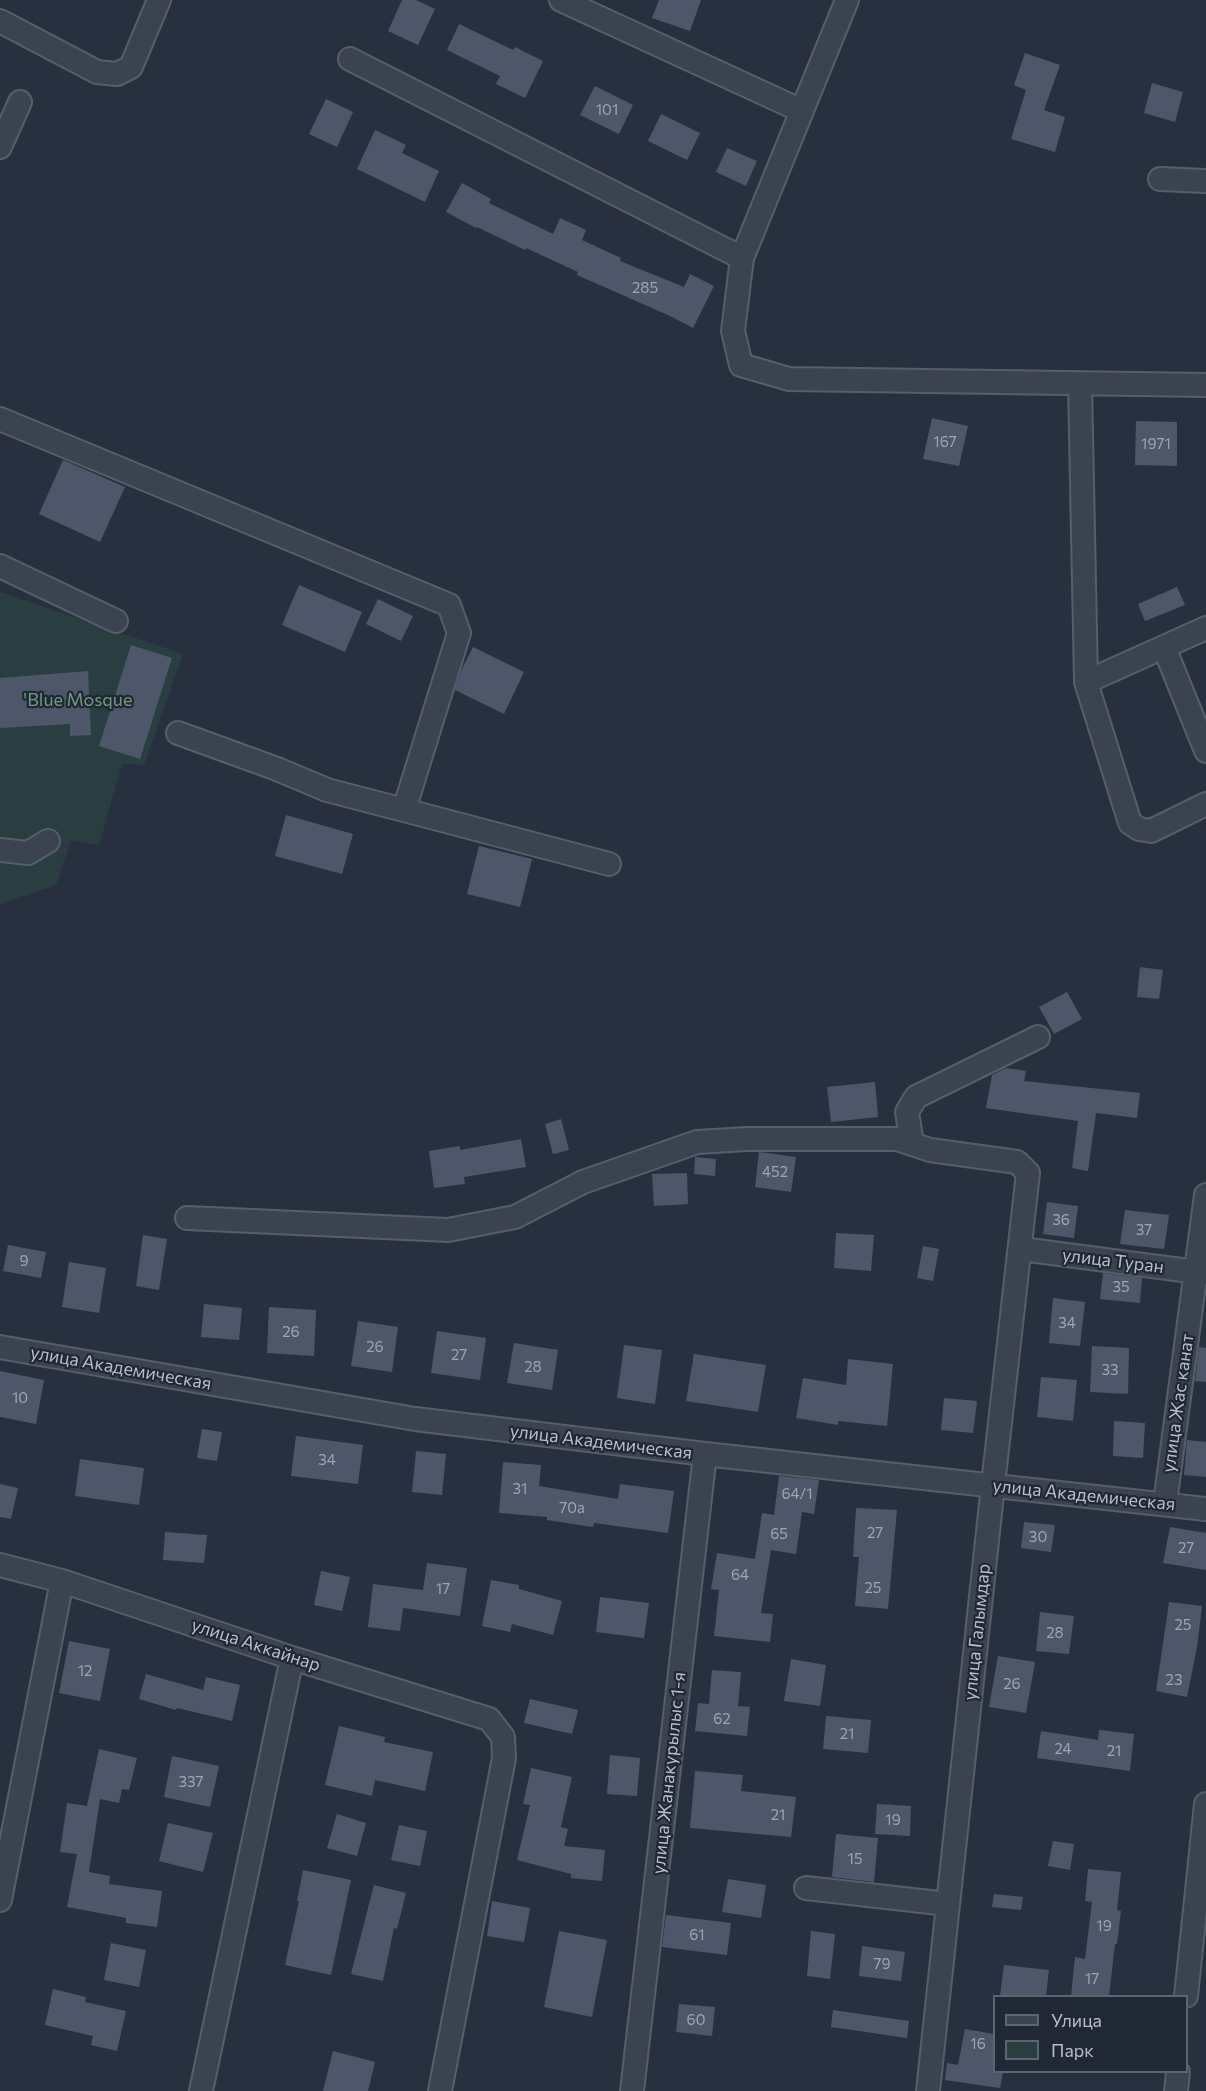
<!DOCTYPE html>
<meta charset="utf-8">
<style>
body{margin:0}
#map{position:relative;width:1206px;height:2091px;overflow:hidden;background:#283040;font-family:Commissioner,sans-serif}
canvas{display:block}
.legend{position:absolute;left:993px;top:1995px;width:195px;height:78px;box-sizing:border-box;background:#202835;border:2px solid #5d6471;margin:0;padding:8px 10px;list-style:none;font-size:18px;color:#b8beca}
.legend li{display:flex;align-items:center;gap:12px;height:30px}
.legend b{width:30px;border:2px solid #5d6471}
</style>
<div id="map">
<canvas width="1206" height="2091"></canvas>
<ul class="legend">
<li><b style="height:8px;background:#3c4350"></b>Улица</li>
<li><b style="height:16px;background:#2a3d41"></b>Парк</li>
</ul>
</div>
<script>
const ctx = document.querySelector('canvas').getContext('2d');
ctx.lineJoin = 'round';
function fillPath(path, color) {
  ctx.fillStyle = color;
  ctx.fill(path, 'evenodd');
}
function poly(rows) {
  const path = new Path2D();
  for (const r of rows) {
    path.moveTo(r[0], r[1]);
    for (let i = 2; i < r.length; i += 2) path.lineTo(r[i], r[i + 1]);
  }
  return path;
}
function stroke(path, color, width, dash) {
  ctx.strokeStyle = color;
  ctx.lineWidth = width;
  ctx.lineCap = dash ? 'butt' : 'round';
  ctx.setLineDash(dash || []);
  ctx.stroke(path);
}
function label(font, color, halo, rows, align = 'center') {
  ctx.font = font + ' Commissioner,sans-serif';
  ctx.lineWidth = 4.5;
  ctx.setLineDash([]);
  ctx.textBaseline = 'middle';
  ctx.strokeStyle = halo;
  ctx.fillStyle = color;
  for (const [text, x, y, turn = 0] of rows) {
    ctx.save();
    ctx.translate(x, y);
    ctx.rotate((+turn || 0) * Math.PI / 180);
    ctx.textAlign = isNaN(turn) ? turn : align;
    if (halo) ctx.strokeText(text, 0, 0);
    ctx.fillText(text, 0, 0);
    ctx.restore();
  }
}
fillPath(poly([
 [0,592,183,654,144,765,122,764,99,845,71,840,56,885,0,904]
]), '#2a3d41');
fillPath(poly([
 [402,0,416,0,435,9,418,45,388,31],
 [659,0,701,0,690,31,652,18],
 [459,24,513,50,515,47,543,61,525,98,496,84,500,76,447,50],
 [1025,53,1060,65,1044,110,1065,117,1055,152,1011,139,1026,90,1014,85],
 [1152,83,1183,92,1175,122,1144,113],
 [595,86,633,105,619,134,580,115],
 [326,99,353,112,337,147,309,134],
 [661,114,700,133,687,160,648,141],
 [375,130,406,145,402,153,439,171,425,202,357,169],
 [727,148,757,161,746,186,716,172],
 [462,183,491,199,489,203,553,234,560,218,586,230,582,240,621,258,620,261,684,287,690,274,714,286,693,328,670,316,577,275,578,272,526,248,525,250,477,227,476,228,446,212],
 [932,418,968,426,959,466,923,459],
 [1136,421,1177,422,1177,466,1135,465],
 [63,460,125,487,100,542,39,514],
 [299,585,362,612,345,652,282,625],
 [1177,587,1185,605,1145,621,1138,604],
 [378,599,413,616,401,641,366,624],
 [131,645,172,658,140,759,99,746],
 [473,647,524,672,504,714,455,690,461,671],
 [88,671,91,735,70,736,70,724,0,728,0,678],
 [286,815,353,834,342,874,275,856],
 [479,846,532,859,520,907,467,894],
 [1140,967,1163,970,1159,999,1137,997],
 [1067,992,1082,1019,1054,1034,1039,1007],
 [1006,1068,1026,1071,1024,1081,1140,1093,1137,1118,1096,1113,1088,1171,1072,1168,1078,1121,986,1108,992,1075],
 [875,1082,878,1117,831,1122,827,1087],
 [561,1119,569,1150,553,1154,545,1124],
 [521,1139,526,1167,464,1177,465,1184,434,1188,429,1151,460,1146,460,1150],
 [759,1152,796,1157,791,1192,755,1187],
 [695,1157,716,1159,715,1176,694,1174],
 [687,1173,688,1204,654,1206,652,1174],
 [1047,1202,1078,1206,1074,1238,1043,1234],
 [1125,1210,1169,1215,1164,1249,1120,1244],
 [836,1233,874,1235,871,1271,834,1268],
 [143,1235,167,1239,159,1290,136,1286],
 [8,1245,46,1252,41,1278,3,1271],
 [923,1246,939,1249,933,1281,917,1278],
 [69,1262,106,1268,99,1313,62,1307],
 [1103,1273,1142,1278,1140,1303,1100,1299],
 [1053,1298,1085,1302,1080,1346,1049,1343],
 [204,1304,242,1308,239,1340,201,1337],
 [269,1307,316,1310,314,1356,267,1353],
 [358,1321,398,1327,392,1372,351,1366],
 [437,1331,486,1338,480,1380,431,1373],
 [514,1343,558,1350,552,1390,507,1383],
 [624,1345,662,1350,655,1404,617,1398],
 [1092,1346,1129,1348,1128,1394,1090,1392],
 [1199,1347,1206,1348,1206,1382,1195,1381],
 [694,1354,766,1365,758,1412,686,1401],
 [848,1359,893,1364,887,1426,838,1421,838,1425,796,1418,803,1378,846,1385],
 [0,1371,44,1380,36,1424,0,1417],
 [1041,1377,1077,1380,1073,1421,1037,1417],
 [944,1398,977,1401,973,1433,941,1430],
 [1114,1421,1145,1423,1143,1458,1113,1456],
 [202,1429,222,1432,217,1461,197,1458],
 [296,1436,363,1445,358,1484,291,1476],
 [1187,1440,1206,1442,1206,1477,1184,1475],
 [416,1451,446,1454,442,1495,412,1492],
 [80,1459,144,1468,139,1505,75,1496],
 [503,1462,541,1465,539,1486,618,1499,620,1484,674,1491,668,1533,594,1523,593,1527,547,1520,547,1517,499,1513],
 [779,1476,819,1480,814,1514,802,1512,796,1554,771,1550,761,1613,773,1614,770,1642,714,1636,719,1590,711,1589,717,1553,755,1559,762,1513,774,1515],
 [0,1484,18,1488,11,1519,0,1517],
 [856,1508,897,1510,888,1609,855,1606,859,1557,853,1557],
 [1024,1522,1055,1525,1051,1552,1021,1548],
 [1170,1527,1206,1533,1206,1570,1163,1563],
 [165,1532,207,1535,204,1563,163,1560],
 [427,1563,467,1568,460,1616,403,1608,400,1631,368,1627,373,1584,423,1590],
 [321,1571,350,1577,342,1611,314,1605],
 [491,1580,519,1585,519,1589,562,1601,553,1635,512,1624,510,1632,482,1626],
 [600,1597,649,1603,644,1638,596,1632],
 [1169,1602,1202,1606,1197,1647,1187,1697,1156,1691],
 [1040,1612,1074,1616,1069,1654,1036,1651],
 [69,1641,110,1649,100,1701,59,1693],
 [998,1656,1035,1662,1026,1713,989,1707],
 [791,1659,826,1665,820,1706,784,1701],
 [712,1670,741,1672,738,1706,750,1707,747,1736,695,1731,698,1703,709,1704],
 [146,1674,203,1690,206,1677,240,1685,232,1721,177,1708,176,1710,139,1699],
 [530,1699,578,1710,572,1734,524,1723],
 [826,1716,871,1720,868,1753,823,1749],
 [339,1726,385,1737,384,1742,433,1752,425,1791,375,1780,372,1796,325,1785],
 [1099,1730,1134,1734,1130,1771,1037,1758,1041,1731,1098,1740],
 [99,1749,137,1758,129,1790,122,1789,119,1803,100,1799,89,1872,110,1876,109,1884,162,1891,157,1927,126,1923,126,1918,67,1907,77,1854,60,1852,67,1803,87,1806],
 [610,1755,640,1758,637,1796,607,1794],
 [172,1756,219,1766,210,1807,164,1797],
 [531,1768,572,1777,561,1827,568,1829,564,1846,605,1850,602,1881,571,1878,571,1874,517,1860,530,1805,523,1804],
 [695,1771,743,1775,741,1791,796,1797,791,1837,690,1828],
 [877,1804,911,1806,910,1836,875,1834],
 [337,1814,366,1823,357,1856,327,1848],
 [168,1823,213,1833,203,1872,159,1861],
 [399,1825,427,1831,420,1866,391,1860],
 [836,1834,878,1838,874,1882,832,1877],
 [1053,1841,1074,1844,1070,1870,1048,1866],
 [1088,1869,1121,1872,1117,1910,1121,1911,1117,1944,1115,1944,1109,1996,1071,1996,1075,1957,1085,1959,1092,1902,1085,1901],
 [303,1870,351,1880,331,1975,285,1965,299,1901,297,1901],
 [728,1879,766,1885,761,1918,722,1912],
 [374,1885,406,1893,397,1929,394,1928,383,1981,351,1974],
 [994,1894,1023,1897,1021,1910,992,1907],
 [492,1901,530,1908,524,1942,487,1936],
 [666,1915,731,1923,727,1955,662,1947],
 [559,1931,607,1940,592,2017,544,2007],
 [811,1931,835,1934,830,1979,807,1976],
 [111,1943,146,1950,139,1987,104,1980],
 [862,1946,905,1952,901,1981,859,1976],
 [1004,1965,1049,1970,1046,1996,1000,1996],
 [53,1989,86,1997,85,2002,126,2011,117,2051,91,2045,93,2036,45,2025],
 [679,2004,715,2007,712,2036,676,2032],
 [833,2010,909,2021,907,2038,831,2027],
 [965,2029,994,2034,994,2072,1003,2072,1000,2088,945,2080,947,2063,958,2065],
 [333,2051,375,2062,368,2091,323,2091]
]), '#4e5769');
const minor = poly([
 [561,0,802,111],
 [847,0,742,258,733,331,741,365,789,379,1206,385],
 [0,21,97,72,117,74,131,67,159,0],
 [350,59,742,258],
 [0,147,20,102],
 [1160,179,1206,181],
 [1080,384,1086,682,1130,823,1139,829,1151,831,1206,804],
 [0,419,449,605,459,633,404,810,327,790,277,769,178,733],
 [0,566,116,621],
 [1164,647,1206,751],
 [1086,682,1206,628],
 [404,810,609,864],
 [0,850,28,853,48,841],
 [912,1144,907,1112,916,1097,1038,1037],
 [187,1218,448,1230,515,1217,583,1182,697,1142,747,1139,897,1139,930,1150,1017,1162,1028,1173,993,1485,928,2091],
 [1021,1249,1206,1273],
 [0,1347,415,1419,705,1454,1206,1509],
 [1165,1503,1206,1195],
 [0,1565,62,1581,292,1658,489,1719,503,1737,504,1758,440,2091],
 [806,1888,948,1904],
 [0,1900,62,1581],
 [1186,1996,1206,1804],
 [201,2091,292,1658],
 [632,2091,705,1454],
 [1176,2091,1178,2072]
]);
stroke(minor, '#565e6a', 26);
stroke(minor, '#3c4350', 22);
label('15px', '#9ea4b2', null, [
 ["101",607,110],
 ["285",645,288],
 ["167",945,442],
 ["1971",1156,444],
 ["452",775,1172],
 ["36",1061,1220],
 ["37",1144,1230],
 ["9",24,1261],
 ["35",1121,1287],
 ["34",1067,1323],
 ["26",291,1332],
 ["26",375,1347],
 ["27",459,1355],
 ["28",533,1367],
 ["33",1110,1370],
 ["10",20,1398],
 ["34",327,1460],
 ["31",520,1489],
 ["64/1",797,1494],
 ["70а",572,1508],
 ["27",875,1533],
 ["65",779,1534],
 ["30",1038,1537],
 ["27",1186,1548],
 ["64",740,1575],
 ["25",873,1588],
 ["17",443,1589],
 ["25",1183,1625],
 ["28",1055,1633],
 ["12",85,1671],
 ["23",1174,1680],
 ["26",1012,1684],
 ["62",722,1719],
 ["21",847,1734],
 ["24",1063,1749],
 ["21",1114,1751],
 ["337",191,1782],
 ["21",778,1815],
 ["19",893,1820],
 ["15",855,1859],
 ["19",1104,1926],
 ["61",697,1935],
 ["79",882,1964],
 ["17",1092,1979],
 ["60",696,2020],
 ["16",978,2044]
]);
label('18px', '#719a7d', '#202835', [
 ["'Blue Mosque",78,700]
]);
label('18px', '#b8beca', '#202835', [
 ["улица Туран",1113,1261,7],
 ["улица Академическая",121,1368,10],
 ["улица Жас канат",1178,1403,-82],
 ["улица Академическая",601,1442,7],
 ["улица Академическая",1084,1495,6],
 ["улица Галымдар",977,1632,-84],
 ["улица Аккайнар",256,1645,18],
 ["улица Жанакурылыс 1-я",669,1773,-84]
]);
</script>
